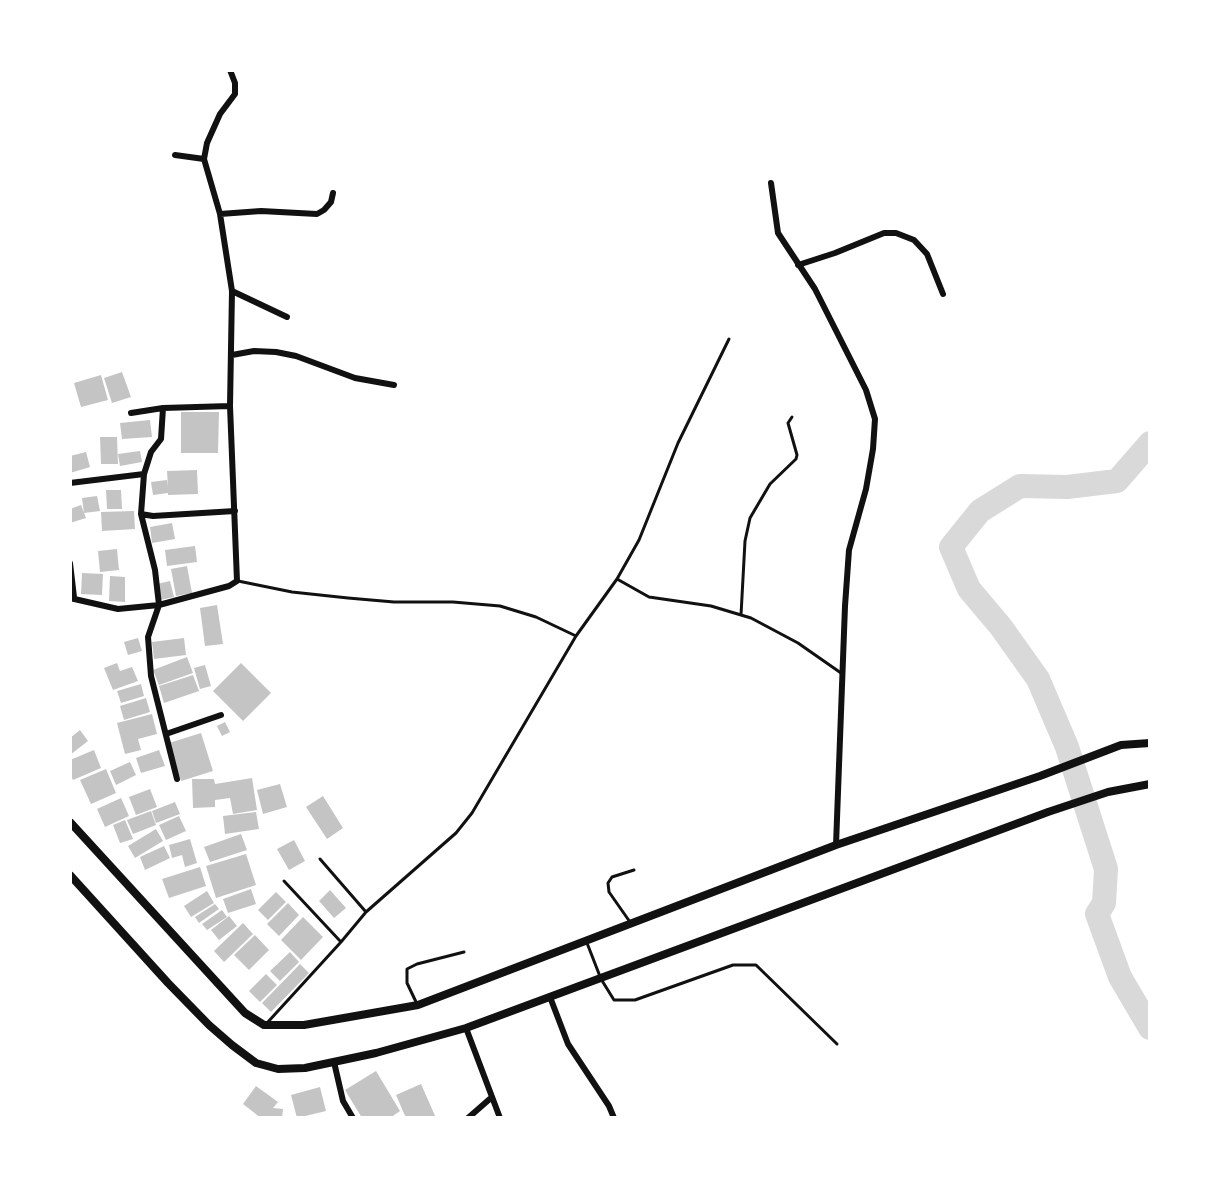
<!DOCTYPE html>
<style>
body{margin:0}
#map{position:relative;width:1220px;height:1188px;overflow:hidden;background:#fff;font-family:Rubik,sans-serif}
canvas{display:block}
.frame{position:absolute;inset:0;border:72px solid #fff;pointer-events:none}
</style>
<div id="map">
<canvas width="1220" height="1188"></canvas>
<div class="frame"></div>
</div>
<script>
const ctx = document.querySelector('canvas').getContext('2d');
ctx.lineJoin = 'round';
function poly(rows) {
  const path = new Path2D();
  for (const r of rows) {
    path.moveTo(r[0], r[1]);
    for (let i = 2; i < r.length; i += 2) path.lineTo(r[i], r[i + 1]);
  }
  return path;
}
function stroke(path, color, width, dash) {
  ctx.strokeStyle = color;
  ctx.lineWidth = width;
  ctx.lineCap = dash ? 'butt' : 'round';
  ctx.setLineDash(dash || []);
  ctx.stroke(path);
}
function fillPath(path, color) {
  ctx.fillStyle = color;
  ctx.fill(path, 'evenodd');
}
stroke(poly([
 [1150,443,1117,481,1067,487,1020,486,980,511,951,547,969,589,1001,627,1038,679,1067,747,1106,869,1104,903,1097,914,1120,977,1150,1028]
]), '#d9d9d9', 24);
fillPath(poly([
 [122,372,131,397,112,403,104,378],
 [101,375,108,400,81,407,74,383],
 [181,412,219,412,218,453,181,453],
 [150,420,152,437,122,439,120,423],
 [100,437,117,437,118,464,101,464],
 [140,451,142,462,120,466,118,454],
 [86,452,90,467,70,473,70,456],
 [197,470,198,494,168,495,168,493,153,495,151,482,167,480,168,487,167,471],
 [106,490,121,490,122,509,107,509],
 [97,496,100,511,84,513,82,498],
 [81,505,86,518,70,523,70,509],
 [134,511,135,529,102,531,101,512],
 [172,523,175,539,152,543,150,527],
 [195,546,197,562,167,566,165,550],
 [117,549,119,570,100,572,98,551],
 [187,566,192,593,176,596,171,569],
 [82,573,103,574,102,595,81,594],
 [110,576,125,577,125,602,109,601],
 [170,581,174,597,160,600,157,584],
 [217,605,223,644,205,646,200,608],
 [138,638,142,651,128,655,124,642],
 [184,638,186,655,154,659,152,642],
 [187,657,193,673,159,685,153,670],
 [117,663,120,671,132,667,138,681,113,690,104,668],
 [241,663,271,693,243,721,213,691],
 [205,665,211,686,200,689,194,668],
 [193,675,199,691,164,703,159,686],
 [141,684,144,696,121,703,117,691],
 [146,698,150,712,124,720,120,706],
 [152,714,157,734,138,739,141,750,125,754,117,723],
 [225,722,230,732,222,736,217,726],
 [80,730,88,741,70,755,70,738],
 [201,733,213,771,181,781,169,743],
 [94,750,101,768,73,780,70,774,70,760],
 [159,750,165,766,141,773,136,758],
 [130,762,136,775,116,785,110,771],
 [106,769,116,793,91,804,80,780],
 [252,778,257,810,233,814,230,798,215,800,215,807,193,808,192,779,214,779,215,784],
 [280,784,287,807,263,814,257,790],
 [150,789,157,807,136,815,129,797],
 [323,796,343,828,327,839,306,807],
 [121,798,129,816,105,827,97,809],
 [175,802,180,814,156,823,152,811],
 [151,811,156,825,133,834,127,820],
 [256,812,259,829,225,834,223,816],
 [179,816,186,831,166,840,159,825],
 [125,820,133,839,120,843,113,825],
 [156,829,163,841,135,858,128,846],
 [241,834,247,850,210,862,204,847],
 [190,839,197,863,185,867,182,855,172,858,169,845],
 [294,840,305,861,289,870,277,849],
 [164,846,170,858,145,870,140,857],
 [246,854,256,885,216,898,206,866],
 [200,867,206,886,169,898,162,879],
 [251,889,256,904,228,913,223,899],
 [330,890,346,908,334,918,319,901],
 [207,891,214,903,191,917,184,906],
 [276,892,286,902,268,920,258,910],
 [288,903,299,915,279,936,267,924],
 [215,904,219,909,199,923,195,917],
 [222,910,227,917,207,930,202,924],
 [229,916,237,926,219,940,211,930],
 [303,917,323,937,301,960,281,940],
 [243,923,253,934,224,962,214,951],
 [255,935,269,950,249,970,234,955],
 [290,952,299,962,280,981,270,971],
 [300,964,309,973,271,1012,262,1003],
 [266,974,277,985,260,1002,249,991],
 [376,1071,400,1111,390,1118,362,1118,345,1090],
 [421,1084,436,1118,406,1118,396,1095],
 [256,1086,278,1102,273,1108,283,1109,282,1118,261,1118,243,1104],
 [320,1087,326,1111,297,1118,291,1095]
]), '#c4c4c4');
stroke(poly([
 [617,579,649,597,711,606,751,618,798,643,841,673],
 [238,581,292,592,348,598,394,602,453,602,500,606,536,617,576,636],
 [741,615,745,541,750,518,770,484,796,459,797,455,788,423,792,417],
 [320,859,366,912],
 [284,881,341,942],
 [630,922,609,892,608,883,612,877,634,870],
 [587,943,601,979,614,1000,635,1000,733,965,756,965,837,1044],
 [417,1004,407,983,407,969,417,964,464,952],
 [267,1023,341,942,366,912,456,833,472,813,576,636,617,579,639,540,678,443,729,339]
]), '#111', 3);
stroke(poly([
 [175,155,204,159],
 [771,183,778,233,815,289,866,390,875,419,873,449,866,489,849,550,845,606,836,845],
 [220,214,261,211,317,214,324,210,331,202,333,193],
 [798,265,835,253,884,233,896,233,914,240,927,254,943,294],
 [232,291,287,317],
 [232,355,254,351,276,352,296,356,355,378,394,385],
 [131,413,163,408,230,406],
 [144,474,141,514,153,516,235,511],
 [70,483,144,474,151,452,161,439,163,408],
 [141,514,155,570,159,605,148,637,151,676,177,779],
 [70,563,74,597],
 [70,598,118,609,159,605,229,586,237,581,230,406,232,291,220,214,204,159,207,143,220,114,235,94,235,83,230,70],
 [166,734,221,715],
 [550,997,568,1044,609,1106,614,1118],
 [466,1028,500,1118],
 [334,1062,343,1101,353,1118],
 [468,1118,492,1097]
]), '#111', 6);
stroke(poly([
 [70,822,245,1013,264,1025,304,1025,418,1005,836,845,1040,776,1121,745,1150,743],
 [70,875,168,983,209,1025,232,1045,256,1063,278,1069,305,1068,376,1053,466,1028,1048,812,1108,792,1150,784]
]), '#111', 8);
</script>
